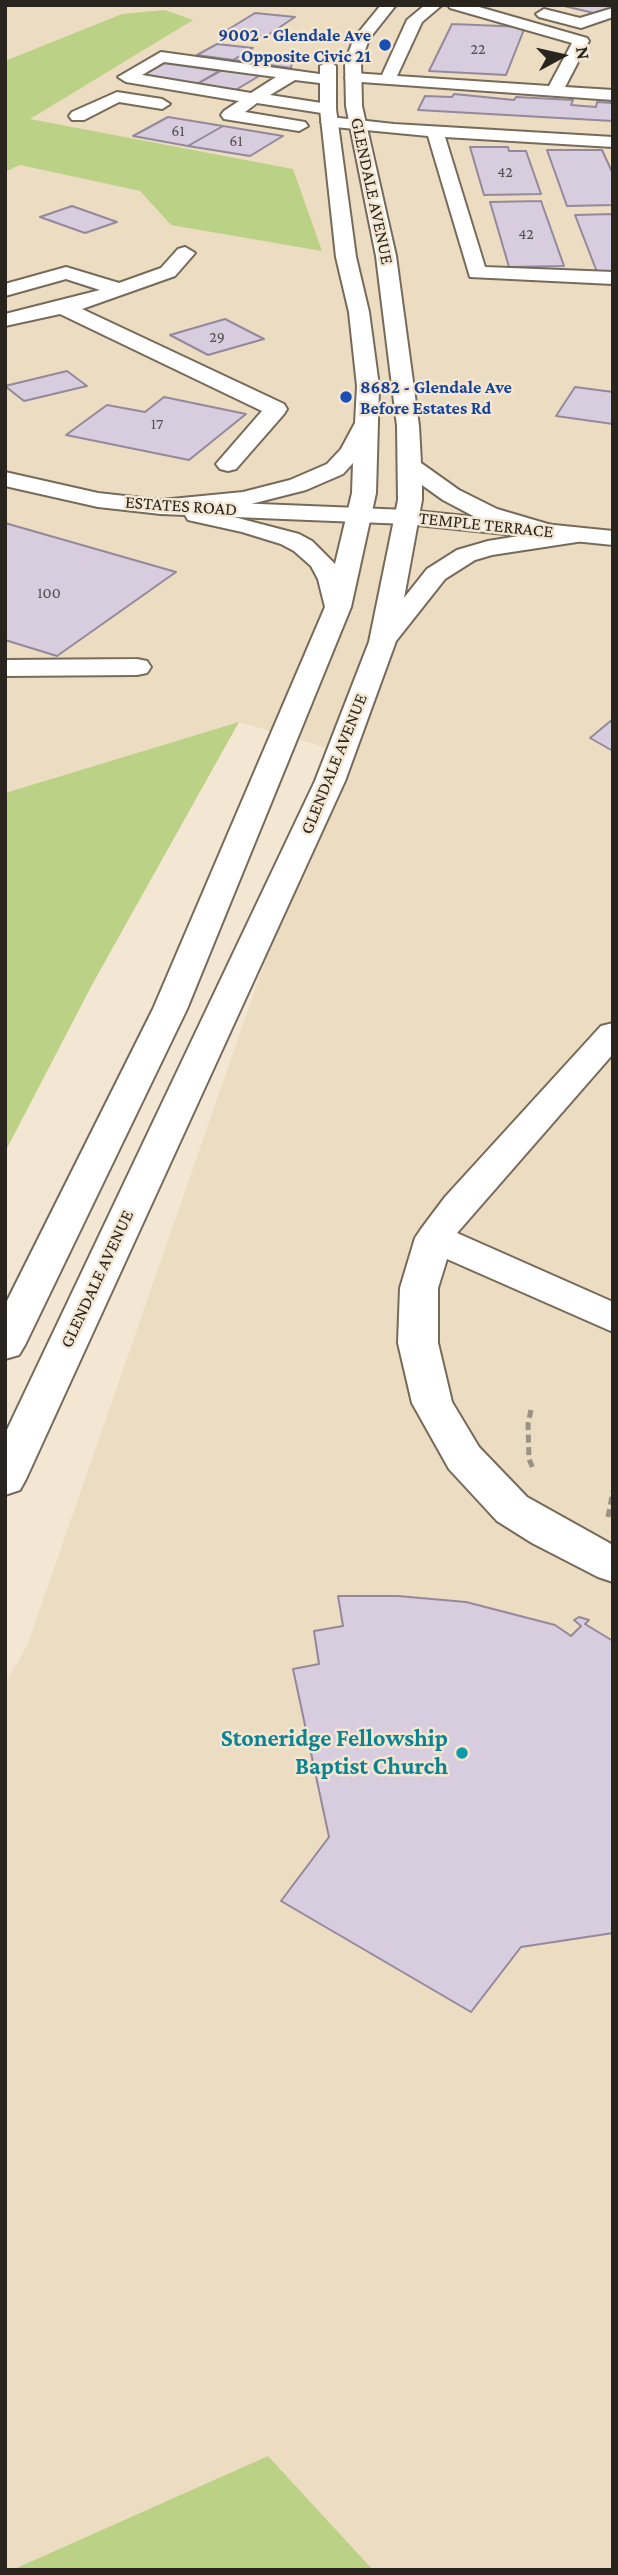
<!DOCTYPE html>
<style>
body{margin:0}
#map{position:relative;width:618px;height:2575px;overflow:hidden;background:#f3e7d3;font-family:"Crimson Pro",serif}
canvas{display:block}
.frame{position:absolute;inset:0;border:7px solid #29241d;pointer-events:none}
.north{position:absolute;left:527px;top:21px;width:70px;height:70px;-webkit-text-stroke:5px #f3e7d3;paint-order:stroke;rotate:82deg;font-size:19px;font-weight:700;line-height:28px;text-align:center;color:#29241d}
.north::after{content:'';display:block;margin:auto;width:24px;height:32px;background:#29241d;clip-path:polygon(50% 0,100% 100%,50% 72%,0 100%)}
</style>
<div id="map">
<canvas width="618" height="2575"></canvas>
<div class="frame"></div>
<div class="north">N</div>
</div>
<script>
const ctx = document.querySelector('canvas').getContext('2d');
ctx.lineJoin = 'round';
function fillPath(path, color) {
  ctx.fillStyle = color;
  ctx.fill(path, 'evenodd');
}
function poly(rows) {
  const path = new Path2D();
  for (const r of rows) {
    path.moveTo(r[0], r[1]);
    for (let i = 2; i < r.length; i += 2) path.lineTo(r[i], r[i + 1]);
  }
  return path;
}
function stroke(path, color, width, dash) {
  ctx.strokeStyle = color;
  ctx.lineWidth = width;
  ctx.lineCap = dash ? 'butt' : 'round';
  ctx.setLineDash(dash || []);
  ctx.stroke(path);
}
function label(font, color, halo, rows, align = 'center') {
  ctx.font = font + ' "Crimson Pro",serif';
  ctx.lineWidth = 5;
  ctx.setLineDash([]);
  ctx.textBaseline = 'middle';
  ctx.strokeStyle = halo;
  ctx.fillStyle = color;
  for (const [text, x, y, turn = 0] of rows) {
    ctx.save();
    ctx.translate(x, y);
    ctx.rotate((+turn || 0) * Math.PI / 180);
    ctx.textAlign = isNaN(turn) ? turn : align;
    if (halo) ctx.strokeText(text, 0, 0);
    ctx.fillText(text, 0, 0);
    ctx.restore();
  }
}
fillPath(poly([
 [5,5,613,5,613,2570,373,2570,268,2456,12,2570,5,2570,5,1683,27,1646,338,751,239,722,5,793,5,172,20,165,140,191,171,225,293,169,28,119,192,20,5,61]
]), '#ecdcc2');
fillPath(poly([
 [165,10,193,20,30,119,293,169,322,251,171,225,140,191,20,165,5,172,5,61,122,14],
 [239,722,93,983,5,1152,5,793],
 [268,2456,373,2570,12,2570]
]), '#bbd185');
const building = poly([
 [560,5,613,5,613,8,598,14,560,5],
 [255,13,295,17,265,37,224,32,255,13],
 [452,24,525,27,506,75,429,71,452,24],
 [217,44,253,48,233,60,197,55,217,44],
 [243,54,292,61,291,68,233,60,243,54],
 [165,63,219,71,195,85,140,76,165,63],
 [226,68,264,73,234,91,195,85,226,68],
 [454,94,514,100,516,97,573,100,571,105,596,107,597,102,613,103,613,121,418,110,425,96,452,97,454,94],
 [168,117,223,126,188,146,133,136,168,117],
 [223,126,283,136,250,156,188,146,223,126],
 [470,147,508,147,509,151,526,151,541,194,484,195,470,147],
 [547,150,602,150,613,174,613,205,567,206,547,150],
 [541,201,564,266,509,267,490,202,541,201],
 [72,206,117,222,85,233,40,217,72,206],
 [613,214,613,272,597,272,575,215,613,214],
 [225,319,264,339,208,355,170,335,225,319],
 [67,371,87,386,24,401,5,386,67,371],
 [575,387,613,392,613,424,556,416,575,387],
 [164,397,246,414,189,460,66,435,107,405,145,412,164,397],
 [5,523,176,572,57,656,5,640,5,523],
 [613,719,613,751,590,738,613,719],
 [338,1596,398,1596,466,1602,555,1625,571,1636,581,1626,574,1620,579,1617,589,1620,585,1624,613,1641,613,1933,521,1947,471,2012,281,1901,329,1837,293,1669,319,1664,314,1631,343,1626,338,1596]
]);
fillPath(building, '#d8ccdf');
stroke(building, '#94899b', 2);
const minor = poly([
 [425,5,442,5,422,22,397,76,549,86,572,43,450,8,448,5,472,5,587,38,589,41,565,87,613,90,613,100,347,81,345,78,347,75,353,73,382,75,407,20,425,5],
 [613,8,613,17,581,28,539,17,536,14,544,9,580,18,613,8],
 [161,52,334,76,336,79,328,84,295,80,270,95,328,104,336,109,328,114,257,103,245,112,305,122,308,126,299,131,224,119,221,115,224,111,239,101,126,82,118,77,161,52],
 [164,62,276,77,251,93,142,75,164,62],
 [117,92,162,99,170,104,162,109,119,102,84,120,72,120,69,116,72,112,117,92],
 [330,117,394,124,613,137,613,147,445,137,485,267,613,272,613,284,470,277,428,136,324,126,321,122,324,118,330,117],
 [185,247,195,253,175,276,82,309,284,404,287,409,284,414,236,469,228,471,220,469,216,464,262,411,60,314,5,326,5,314,100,290,66,279,5,296,5,284,66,267,119,283,161,268,178,249,185,247],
 [5,472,98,493,161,500,407,510,613,531,613,545,407,524,161,514,98,507,5,486,5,472],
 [137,659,147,661,151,667,147,673,137,675,5,676,5,660,137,659],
 [613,1023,613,1054,457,1233,613,1302,613,1332,447,1259,438,1288,438,1343,452,1402,479,1447,527,1497,613,1545,613,1582,598,1577,532,1543,497,1521,449,1469,412,1403,398,1343,400,1288,415,1238,421,1229,445,1197,601,1026,613,1023]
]);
const major = poly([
 [381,5,396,5,369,39,361,62,362,106,396,256,419,426,421,463,459,490,497,509,558,527,560,530,577,528,586,530,589,535,586,540,577,542,492,555,475,560,445,579,396,641,345,781,26,1479,20,1490,5,1495,5,1434,315,781,369,642,398,500,397,426,376,256,346,106,345,62,354,38,381,5],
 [422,485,443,500,479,519,531,534,488,541,457,550,427,569,404,598,422,500,422,485],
 [328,61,336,66,336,109,356,257,369,312,379,386,376,493,351,607,187,1009,25,1345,19,1355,5,1359,5,1305,153,1009,325,607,318,579,311,566,294,551,281,544,242,532,188,520,185,515,187,512,161,514,152,512,149,507,152,502,161,500,243,492,290,480,327,464,341,449,355,423,357,386,349,312,336,257,320,109,320,66,328,61],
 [353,463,352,493,335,564,312,541,299,534,207,510,243,506,306,490,343,474,353,463]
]);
stroke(minor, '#766b5a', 4);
stroke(major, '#766b5a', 4);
stroke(poly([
 [531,1410,528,1424,529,1459,534,1471],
 [608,1517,613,1491]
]), '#9b9284', 5, [8, 4.5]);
fillPath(minor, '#fff');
fillPath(major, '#fff');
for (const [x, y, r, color] of [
 [385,45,7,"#1a4fb4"],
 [346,397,7,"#1a4fb4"],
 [462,1753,7,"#0f9aa8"]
]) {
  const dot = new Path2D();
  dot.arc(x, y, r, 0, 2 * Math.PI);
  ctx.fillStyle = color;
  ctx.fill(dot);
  stroke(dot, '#f3e7d3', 2.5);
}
label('16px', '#554e4e', null, [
 ["22",478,49],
 ["61",178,131],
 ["61",236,141],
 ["42",505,172],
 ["42",526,234],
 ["29",217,337],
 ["17",157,424],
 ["100",49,593]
]);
label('bold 18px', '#164399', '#f3e7d3', [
 ["9002 - Glendale Ave",371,35],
 ["Opposite Civic 21",371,56],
 ["8682 - Glendale Ave",360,387,"left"],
 ["Before Estates Rd",360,408,"left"]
], 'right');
label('18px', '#29241d', '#f3e7d3', [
 ["GLENDALE AVENUE",372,191,78],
 ["ESTATES ROAD",181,506,4],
 ["TEMPLE TERRACE",486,525,6],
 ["GLENDALE AVENUE",334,764,-68],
 ["GLENDALE AVENUE",97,1279,-65]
]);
label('bold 24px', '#0d838f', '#f3e7d3', [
 ["Stoneridge Fellowship",448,1739],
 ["Baptist Church",448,1767]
], 'right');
</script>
